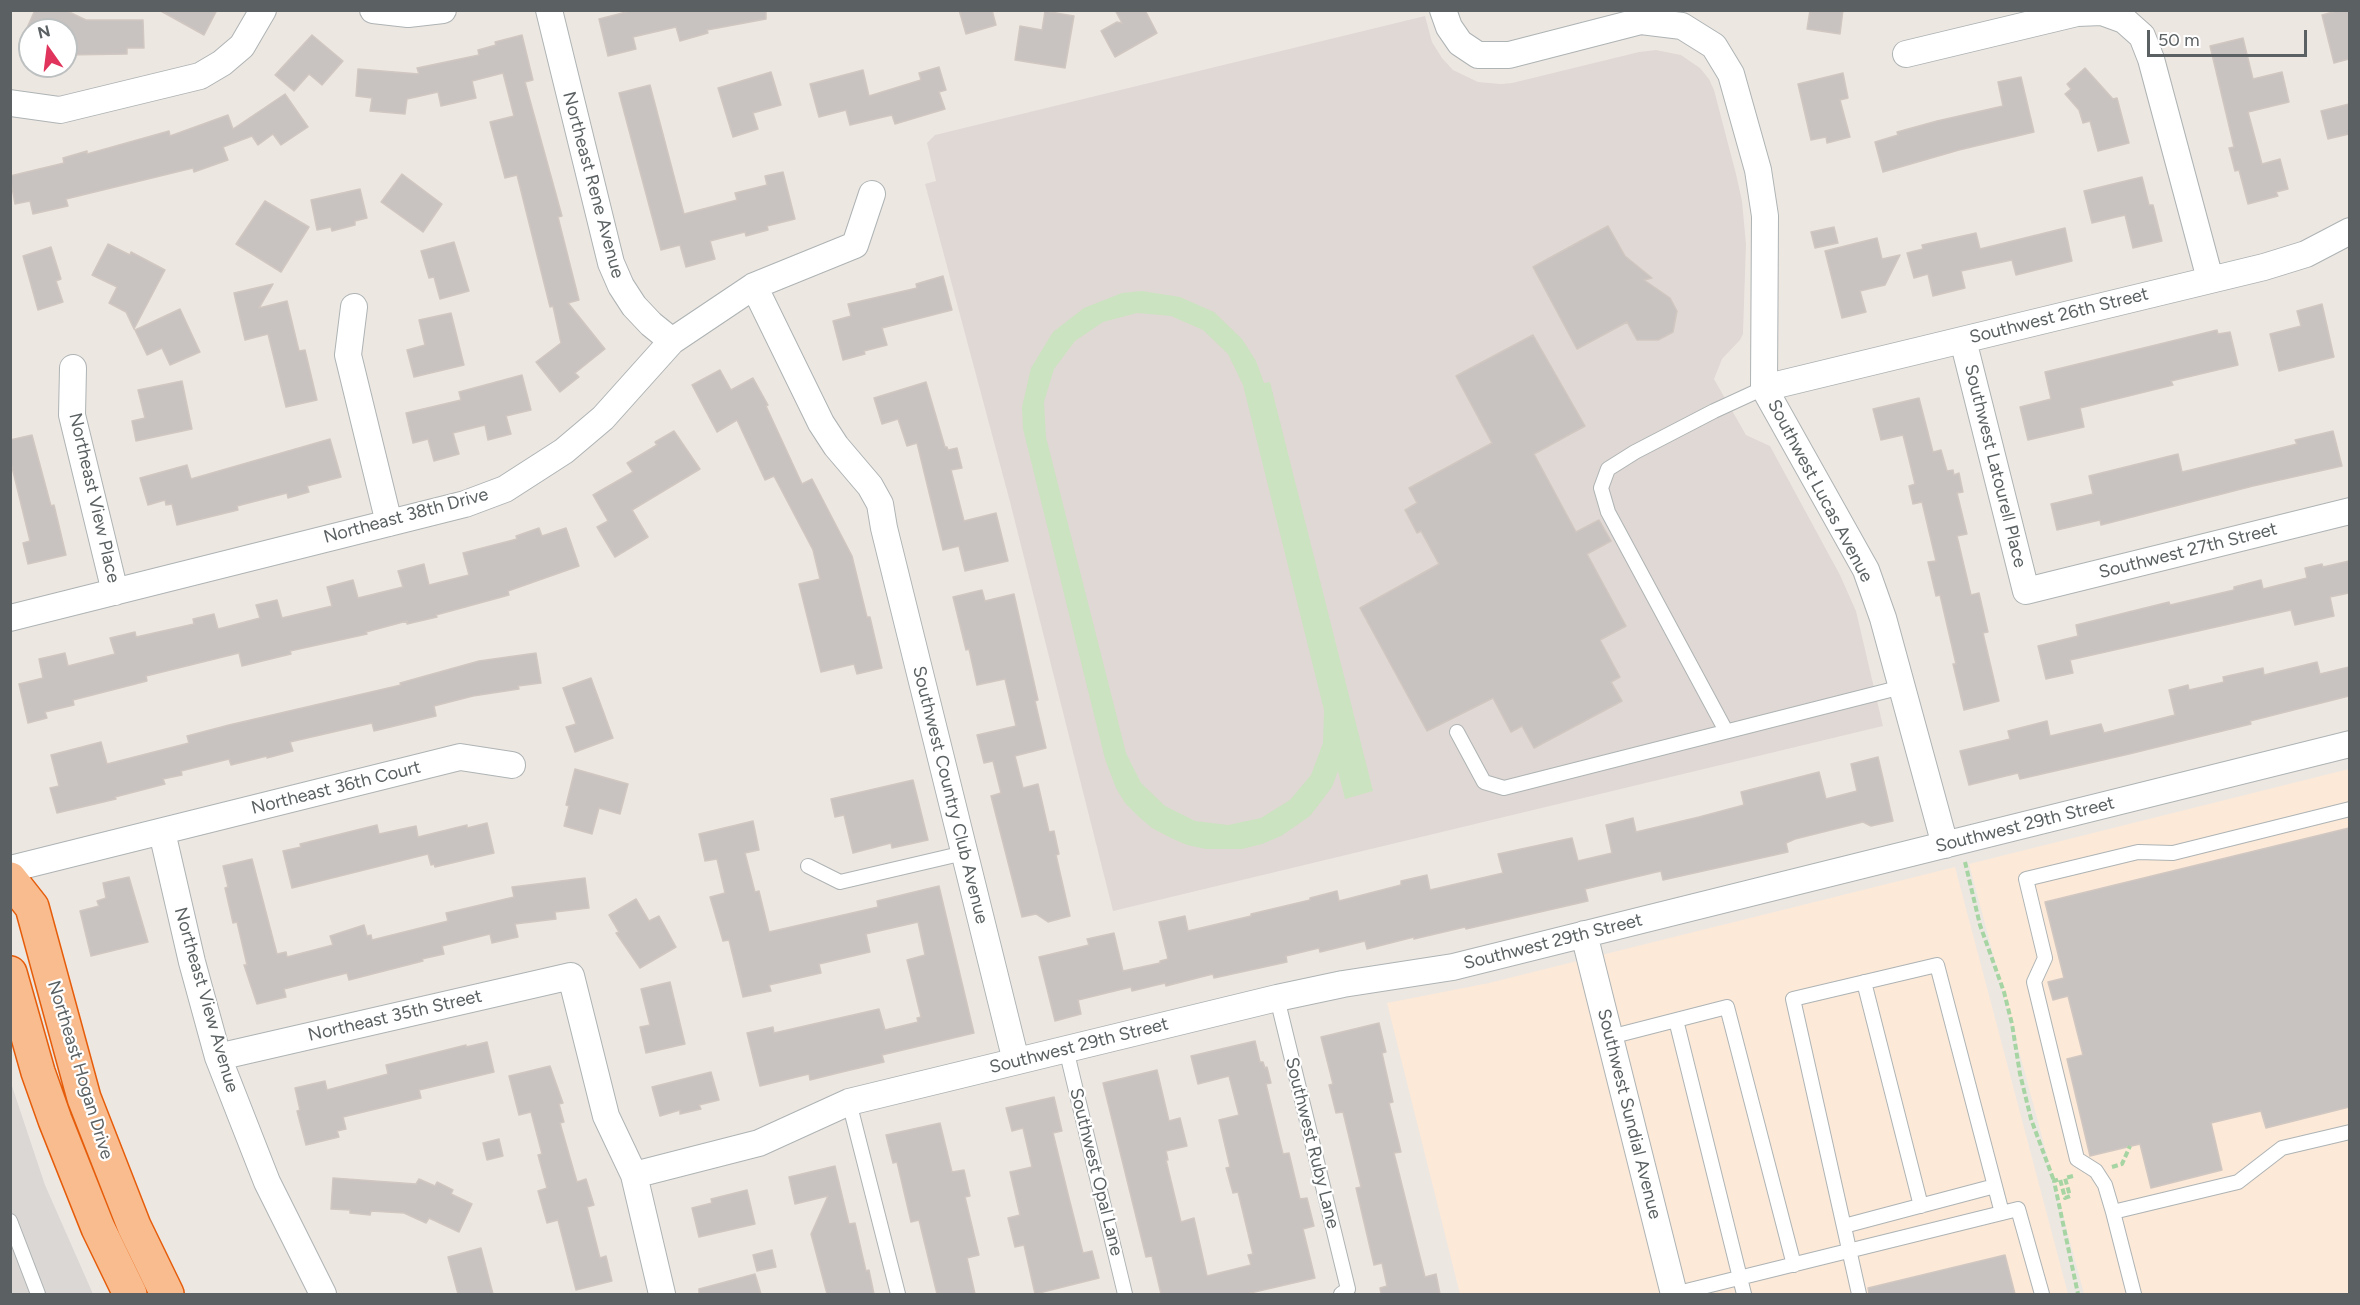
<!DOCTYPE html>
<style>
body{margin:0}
#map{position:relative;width:2360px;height:1305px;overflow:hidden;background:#ede7e2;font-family:Figtree,sans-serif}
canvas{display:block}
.frame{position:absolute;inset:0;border:12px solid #5b6162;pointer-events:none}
.north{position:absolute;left:18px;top:18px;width:60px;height:60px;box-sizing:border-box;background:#fff;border:2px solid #bdc0c0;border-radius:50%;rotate:346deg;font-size:16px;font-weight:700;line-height:24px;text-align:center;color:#5b6162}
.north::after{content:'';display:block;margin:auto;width:21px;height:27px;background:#e1345d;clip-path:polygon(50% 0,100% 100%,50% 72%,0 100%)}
.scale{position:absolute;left:2147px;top:30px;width:160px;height:27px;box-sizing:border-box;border:3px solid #5b6162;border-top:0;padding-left:8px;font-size:18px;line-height:21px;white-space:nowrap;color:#5b6162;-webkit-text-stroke:4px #fff;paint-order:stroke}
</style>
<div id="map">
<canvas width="2360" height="1305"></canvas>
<div class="frame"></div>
<div class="north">N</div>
<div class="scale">50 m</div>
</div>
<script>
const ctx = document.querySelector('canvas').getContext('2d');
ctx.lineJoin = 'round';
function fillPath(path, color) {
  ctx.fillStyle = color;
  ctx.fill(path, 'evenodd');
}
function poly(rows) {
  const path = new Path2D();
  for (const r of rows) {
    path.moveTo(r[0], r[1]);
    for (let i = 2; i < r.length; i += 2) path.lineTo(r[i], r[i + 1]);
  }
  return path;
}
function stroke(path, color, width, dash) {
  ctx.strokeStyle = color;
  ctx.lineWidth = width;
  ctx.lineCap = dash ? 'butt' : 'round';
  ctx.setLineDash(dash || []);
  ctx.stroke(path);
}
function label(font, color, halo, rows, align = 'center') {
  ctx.font = font + ' Figtree,sans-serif';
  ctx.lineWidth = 4.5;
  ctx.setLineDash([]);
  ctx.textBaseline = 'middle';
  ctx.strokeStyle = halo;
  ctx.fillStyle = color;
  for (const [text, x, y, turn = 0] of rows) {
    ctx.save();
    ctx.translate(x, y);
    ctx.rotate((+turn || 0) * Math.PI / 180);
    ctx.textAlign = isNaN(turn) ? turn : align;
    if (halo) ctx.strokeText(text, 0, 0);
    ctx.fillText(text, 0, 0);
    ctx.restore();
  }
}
fillPath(poly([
 [2349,769,2349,1294,2084,1294,1969,864],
 [1955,867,2068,1294,1460,1294,1387,1003,1489,983]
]), '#fce9d8');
fillPath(poly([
 [10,1080,45,1185,93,1294,11,1294]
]), '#dbd7d5');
fillPath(poly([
 [1425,16,1432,42,1442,58,1453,70,1478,82,1501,84,1512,83,1639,52,1656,50,1681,55,1700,68,1709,79,1714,90,1736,174,1742,201,1746,244,1743,334,1740,340,1722,359,1714,379,1746,435,1770,446,1840,575,1856,611,1883,726,1113,911,1010,502,925,184,936,181,927,143,935,135]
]), '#e0d8d4');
fillPath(poly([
 [1142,291,1180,297,1214,312,1242,339,1256,361,1264,383,1270,382,1373,791,1345,799,1338,771,1332,787,1310,816,1281,836,1262,844,1242,849,1206,849,1187,845,1171,838,1152,828,1139,817,1125,803,1116,788,1105,759,1023,429,1022,407,1031,368,1053,332,1084,308,1122,293],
 [1137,313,1171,316,1203,330,1228,354,1243,385,1324,710,1323,743,1311,775,1290,800,1261,818,1228,825,1195,821,1165,806,1141,783,1126,753,1046,437,1044,402,1054,369,1075,341,1103,322]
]), '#cbe3c0');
const building = poly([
 [35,10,65,10,86,20,143,20,144,48,127,48,127,54,66,55,66,30,26,30,35,10],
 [159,10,217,10,204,35,159,10],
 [634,10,766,10,766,19,707,30,708,33,680,41,676,27,633,37,636,49,608,56,599,19,634,10],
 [959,10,992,10,996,25,966,34,959,10],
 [1115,10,1145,10,1157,33,1115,57,1101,31,1117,22,1122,23,1115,10],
 [1810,10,1843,10,1840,34,1807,29,1810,10],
 [2340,10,2349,10,2349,59,2334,63,2322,15,2340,10],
 [1045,11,1074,16,1065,68,1015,60,1020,26,1042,30,1045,11],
 [312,35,343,61,322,85,309,74,294,91,275,75,312,35],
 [522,35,533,80,525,82,562,216,558,217,579,300,568,303,605,349,575,373,579,377,560,392,536,362,561,343,553,306,550,307,517,175,505,178,490,122,514,116,503,73,472,81,476,98,441,106,438,92,407,99,405,114,370,111,372,98,356,96,358,69,419,74,417,68,479,55,478,50,496,45,495,42,522,35],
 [2243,38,2253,79,2282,72,2289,102,2248,112,2262,164,2280,159,2288,189,2276,192,2278,196,2248,204,2239,170,2235,171,2229,148,2234,147,2210,46,2243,38],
 [939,67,946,90,939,92,945,109,895,124,892,115,850,125,846,110,819,117,810,84,863,70,869,96,921,80,919,73,939,67],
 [2085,68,2113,99,2117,98,2129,143,2098,151,2090,121,2083,123,2079,110,2065,94,2071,89,2067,84,2085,68],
 [771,72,781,105,753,113,758,129,733,137,718,88,771,72],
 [1843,73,1848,98,1840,100,1850,137,1827,143,1826,137,1811,140,1798,84,1843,73],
 [2021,77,2034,132,1959,150,1883,172,1875,142,1898,135,1897,132,1937,121,2003,106,1998,82,2021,77],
 [650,85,684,214,737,200,735,193,767,185,765,176,783,172,795,219,767,226,768,230,746,236,745,232,710,241,715,259,686,267,680,245,661,250,619,93,650,85],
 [285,94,308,127,281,145,273,134,258,145,252,136,223,147,228,160,194,172,193,168,66,199,68,206,33,214,30,201,15,204,10,176,64,163,63,158,87,151,87,154,169,131,170,136,228,115,233,129,285,94],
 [2349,104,2349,134,2328,139,2321,111,2349,104],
 [402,174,442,204,423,232,381,202,402,174],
 [2142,177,2149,205,2153,205,2162,241,2133,248,2125,215,2092,223,2084,191,2142,177],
 [360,189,367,218,355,221,355,225,332,231,331,227,317,230,311,200,360,189],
 [265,201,309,227,281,272,236,244,265,201],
 [1608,226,1625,256,1652,278,1644,280,1670,298,1677,311,1673,332,1658,340,1637,340,1627,322,1577,349,1533,267,1608,226],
 [1834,227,1838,243,1815,248,1811,232,1834,227],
 [2065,228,2072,261,2016,275,2012,260,1961,271,1965,288,1933,296,1928,274,1914,278,1907,253,1923,249,1922,245,1976,233,1980,249,2065,228],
 [1877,238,1882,259,1900,255,1885,285,1860,291,1866,312,1842,318,1825,251,1877,238],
 [454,242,469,291,440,299,434,277,429,278,421,251,454,242],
 [108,244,130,255,131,252,165,270,134,329,126,312,109,303,117,287,92,275,108,244],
 [51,247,61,279,56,281,63,302,38,310,23,256,51,247],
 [943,276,952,310,882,328,887,345,864,351,865,354,843,360,833,321,851,316,848,304,917,288,916,284,943,276],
 [273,284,259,308,287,301,299,351,305,350,317,400,286,407,268,334,245,340,234,293,273,284],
 [2322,304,2334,357,2279,371,2270,334,2301,326,2297,311,2322,304],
 [180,309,200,352,170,365,162,348,147,355,135,330,180,309],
 [451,313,464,365,414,377,407,350,425,345,419,320,451,313],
 [2217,330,2218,334,2230,332,2238,365,2171,381,2173,385,2080,408,2084,427,2028,440,2020,407,2051,399,2045,372,2217,330],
 [1533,335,1585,426,1534,454,1576,532,1599,520,1611,541,1587,554,1626,626,1600,640,1620,677,1611,682,1622,701,1534,748,1522,726,1511,732,1493,698,1427,731,1360,608,1439,564,1421,531,1417,533,1405,510,1417,503,1409,488,1492,443,1456,376,1533,335],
 [720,370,731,390,753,378,768,405,766,406,802,484,812,479,852,556,867,617,870,617,882,668,857,674,854,664,821,672,799,584,820,579,813,550,774,476,765,480,737,420,717,432,692,385,720,370],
 [522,375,531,410,506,416,511,434,488,440,485,425,453,433,459,454,434,461,428,439,413,443,406,413,461,400,459,392,522,375],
 [182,381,192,429,136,441,132,421,145,418,138,390,182,381],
 [926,382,945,447,947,447,948,450,957,448,962,468,951,470,964,521,996,513,1008,561,965,571,959,546,943,550,917,443,907,446,898,419,882,424,874,398,926,382],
 [1919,398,1933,452,1941,450,1947,471,1953,470,1954,475,1959,473,1963,492,1957,493,1967,534,1957,536,1971,595,1979,593,1988,632,1983,633,1999,701,1964,710,1953,664,1956,664,1940,595,1936,596,1928,562,1936,561,1922,502,1913,504,1909,486,1915,484,1903,435,1881,440,1873,409,1919,398],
 [674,431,700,469,632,510,648,537,615,557,597,527,608,521,593,495,633,472,627,463,657,445,655,442,674,431],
 [2333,431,2342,466,2253,486,2101,525,2100,520,2057,530,2051,504,2093,494,2089,476,2178,454,2182,472,2297,444,2295,440,2333,431],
 [32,435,51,506,54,505,66,555,28,564,23,543,30,541,10,459,10,440,32,435],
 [330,439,341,477,307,486,309,492,288,498,287,493,237,506,238,510,177,525,172,504,166,505,165,500,148,505,140,478,187,465,191,479,330,439],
 [539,528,542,536,566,528,579,566,508,591,509,595,436,615,437,617,407,624,407,621,366,632,367,634,290,651,291,654,242,666,239,653,146,676,147,681,73,700,74,705,45,712,47,718,28,723,19,684,43,678,39,659,65,653,68,666,115,654,110,638,135,632,136,637,194,624,193,619,214,614,218,629,260,618,256,605,277,600,282,618,332,606,327,587,353,580,358,598,403,587,398,571,424,564,429,585,469,575,463,553,517,539,516,536,539,528],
 [2349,561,2349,593,2330,597,2334,616,2295,625,2291,610,2070,660,2073,673,2046,679,2038,646,2078,636,2076,625,2169,602,2170,605,2234,590,2234,587,2261,580,2263,589,2307,578,2305,568,2322,564,2323,567,2349,561],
 [982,590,985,601,1014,594,1038,700,1035,701,1046,748,1015,756,1023,788,1038,784,1049,832,1054,831,1059,854,1056,855,1070,916,1048,922,1036,914,1022,917,991,796,1001,793,993,761,984,763,977,735,1016,726,1005,679,977,685,969,649,966,650,953,597,982,590],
 [536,653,541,683,518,686,519,689,473,696,434,706,436,716,374,731,372,723,290,742,293,751,267,758,267,756,231,765,229,759,181,771,182,775,163,779,165,784,115,797,116,799,57,813,50,788,59,786,51,755,101,742,107,764,189,743,187,736,229,725,401,685,400,683,479,661,536,653],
 [2317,662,2320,674,2349,667,2349,696,2250,721,2251,724,2129,754,2020,779,2018,773,1969,785,1960,751,2010,739,2008,731,2047,721,2050,736,2101,724,2104,733,2175,715,2169,690,2188,685,2189,690,2224,682,2223,677,2263,668,2264,675,2317,662],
 [591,678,613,738,575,752,566,727,576,724,563,688,591,678],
 [1878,757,1893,821,1871,826,1863,822,1795,839,1786,843,1788,852,1663,880,1661,871,1585,889,1588,901,1466,929,1465,927,1414,939,1414,937,1367,949,1365,941,1320,952,1319,948,1286,956,1287,962,1214,978,1213,974,1166,986,1165,983,1132,991,1131,987,1078,1000,1081,1014,1055,1021,1039,957,1089,945,1087,939,1114,933,1123,971,1160,963,1160,961,1168,959,1159,922,1185,916,1188,931,1251,916,1251,914,1310,900,1310,898,1337,891,1339,901,1401,885,1401,881,1427,875,1430,890,1503,873,1498,854,1572,838,1578,861,1612,853,1606,825,1633,818,1636,832,1699,817,1744,805,1741,792,1819,772,1826,799,1857,791,1851,764,1878,757],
 [575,769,628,784,620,814,599,808,592,834,564,826,569,806,566,805,575,769],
 [913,780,928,840,892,848,891,843,853,853,844,815,835,817,831,799,913,780],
 [753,821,759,850,745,853,755,892,759,891,769,932,878,907,877,901,939,886,974,1033,882,1055,884,1062,838,1073,810,1080,809,1074,760,1086,747,1033,773,1027,774,1033,879,1009,885,1030,918,1022,917,1018,921,1017,907,960,925,955,918,922,866,934,870,952,819,964,821,973,769,985,771,991,743,997,729,940,723,941,710,897,725,893,717,859,705,861,699,834,753,821],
 [487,823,494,853,435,867,434,864,431,865,428,854,292,888,283,851,301,847,300,844,377,825,379,834,416,826,418,837,467,825,467,828,487,823],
 [2349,828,2349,1107,2266,1128,2261,1111,2211,1123,2222,1170,2151,1188,2140,1144,2090,1156,2067,1059,2083,1055,2068,996,2053,1000,2048,982,2064,978,2045,902,2349,828],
 [252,859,277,954,286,952,287,957,333,945,330,936,364,925,367,936,371,935,372,940,448,921,446,913,514,897,512,887,585,878,589,908,555,912,556,919,515,924,518,937,492,943,490,934,442,946,444,954,422,959,423,961,349,980,347,973,284,989,286,997,257,1004,244,965,247,965,237,922,233,923,225,888,228,887,223,866,252,859],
 [129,877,148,942,91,956,80,911,99,906,97,901,106,898,103,883,129,877],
 [636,899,649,921,659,916,676,947,640,968,616,933,619,932,609,915,636,899],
 [670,982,685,1044,646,1053,640,1027,650,1025,641,989,670,982],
 [1379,1023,1386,1052,1382,1053,1393,1102,1389,1103,1401,1152,1394,1153,1425,1277,1436,1274,1440,1294,1381,1294,1380,1288,1387,1286,1382,1263,1374,1265,1356,1188,1361,1187,1343,1112,1336,1113,1329,1085,1333,1084,1321,1037,1379,1023],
 [1255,1041,1260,1062,1263,1062,1265,1068,1267,1067,1271,1083,1266,1084,1283,1154,1289,1153,1300,1199,1307,1198,1314,1226,1303,1229,1315,1278,1246,1294,1161,1294,1152,1256,1146,1257,1103,1083,1157,1070,1169,1121,1180,1118,1187,1146,1166,1151,1168,1160,1166,1160,1181,1222,1194,1218,1207,1276,1251,1265,1248,1255,1253,1254,1238,1192,1233,1193,1226,1168,1230,1167,1219,1120,1239,1115,1229,1076,1198,1084,1191,1056,1255,1041],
 [487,1042,494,1072,419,1090,421,1098,343,1117,346,1129,337,1131,339,1137,306,1145,297,1111,300,1110,295,1088,325,1081,327,1090,388,1074,386,1065,466,1045,466,1047,487,1042],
 [550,1066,563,1103,559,1104,564,1122,560,1123,577,1182,586,1179,594,1205,587,1207,600,1258,606,1256,612,1281,576,1290,558,1220,547,1223,538,1191,547,1188,538,1155,542,1154,531,1112,519,1115,509,1076,550,1066],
 [711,1072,719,1100,699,1105,701,1109,680,1114,680,1110,660,1116,652,1087,711,1072],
 [1054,1097,1062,1131,1053,1133,1068,1194,1083,1253,1092,1251,1099,1278,1035,1294,1024,1245,1015,1247,1008,1218,1020,1215,1010,1172,1032,1167,1023,1128,1012,1131,1006,1108,1054,1097],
 [940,1123,952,1172,964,1170,970,1196,965,1197,979,1255,967,1258,975,1294,937,1294,919,1220,911,1222,897,1162,893,1163,886,1135,940,1123],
 [499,1139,503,1156,487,1160,483,1143,499,1139],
 [835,1166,849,1224,855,1223,866,1271,869,1270,874,1294,827,1294,811,1234,828,1196,795,1204,789,1177,835,1166],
 [333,1178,416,1184,419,1179,435,1186,437,1182,453,1190,451,1194,472,1204,459,1232,429,1218,426,1223,404,1213,371,1211,370,1215,350,1213,350,1210,331,1209,333,1178],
 [747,1190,755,1224,699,1237,692,1208,712,1203,711,1199,747,1190],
 [481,1248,493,1294,458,1294,448,1257,481,1248],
 [772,1250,776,1267,757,1271,753,1255,772,1250],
 [2005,1255,2015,1294,1869,1294,1868,1288,2005,1255],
 [755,1274,761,1294,699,1294,699,1289,755,1274]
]);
fillPath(building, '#c8c2c0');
stroke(building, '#d1c7c1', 1.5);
const lane = poly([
 [1726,731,1608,512,1601,488,1608,469,1635,452,1714,411,1764,388],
 [1457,732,1484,782,1504,788,1902,687],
 [808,866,840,882,964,853],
 [1864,982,1921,1206],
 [1277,998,1348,1289,1341,1294],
 [1676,1020,1744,1294],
 [1610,1037,1727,1007,1794,1265],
 [1066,1049,1125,1294],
 [849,1102,898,1294],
 [2113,1212,2105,1185,2096,1171,2077,1159,2034,982,2045,958,2026,879,2138,852,2173,853,2350,809],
 [10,1221,38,1294],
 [1844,1226,1995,1186],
 [1674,1294,2018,1209,2042,1294],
 [1859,1294,1793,999,1937,965,2002,1213],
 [2134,1294,2113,1212,2238,1182,2282,1148,2350,1132]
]);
const street = poly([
 [373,10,408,14,443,10],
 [549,10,611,263,621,286,634,306,651,324,672,341],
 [1443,10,1449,27,1460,43,1478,55,1509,55,1641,21,1682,26,1714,46,1731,74,1758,170,1765,216,1764,388,1866,570,1883,618,1945,845],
 [1906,54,2077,13,2102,12,2124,20,2142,36,2151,59,2210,279],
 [10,103,60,110,200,76,222,63,242,46,263,10],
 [754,286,821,423,836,446,870,486,880,504,884,528,1016,1061],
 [354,307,348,355,389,523],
 [1963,340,2026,591,2350,511],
 [73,368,72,415,115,592],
 [1764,388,2264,267,2306,254,2350,231],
 [10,618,465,504,505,489,564,451,603,418,672,341,754,286,855,245,872,194],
 [162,832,192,962,218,1057,267,1182,323,1294],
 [10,869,460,757,512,765],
 [1584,934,1674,1294],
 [218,1057,571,976,606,1116,634,1175,662,1294],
 [634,1175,759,1143,849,1102,1277,998,1343,984,1453,967,2350,744]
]);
const highway = poly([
 [10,879,32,907,84,1098,134,1226,167,1294],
 [10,973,38,1072,55,1120,98,1228,130,1294]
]);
stroke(lane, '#aeb3b4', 16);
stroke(street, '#aeb3b4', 28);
stroke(highway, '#e55d0b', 36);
stroke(poly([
 [1965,862,1980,925,2004,992,2012,1024,2020,1074,2031,1119,2054,1181],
 [2112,1167,2122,1164,2130,1146],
 [2073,1176,2065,1178,2070,1196,2065,1198,2060,1179,2054,1181,2078,1294]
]), '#a6d5a3', 4, [6, 3]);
stroke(lane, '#fff', 14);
stroke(street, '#fff', 26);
stroke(highway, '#f8bc8e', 33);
label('18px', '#5b6162', '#fff', [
 ["Northeast Rene Avenue",593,185,75],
 ["Southwest 26th Street",2059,316,-14],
 ["Southwest Latourell Place",1995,466,76],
 ["Southwest Lucas Avenue",1820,491,62],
 ["Northeast View Place",94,498,77],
 ["Northeast 38th Drive",406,516,-15],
 ["Southwest 27th Street",2188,551,-14],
 ["Northeast 36th Court",336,788,-14],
 ["Southwest Country Club Avenue",950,795,76],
 ["Southwest 29th Street",2025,825,-14],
 ["Southwest 29th Street",1553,942,-14],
 ["Northeast View Avenue",206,1000,74],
 ["Northeast 35th Street",395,1016,-13],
 ["Southwest 29th Street",1079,1046,-14],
 ["Northeast Hogan Drive",80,1070,73],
 ["Southwest Sundial Avenue",1629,1114,76],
 ["Southwest Ruby Lane",1312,1143,76],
 ["Southwest Opal Lane",1096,1172,76]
]);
</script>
